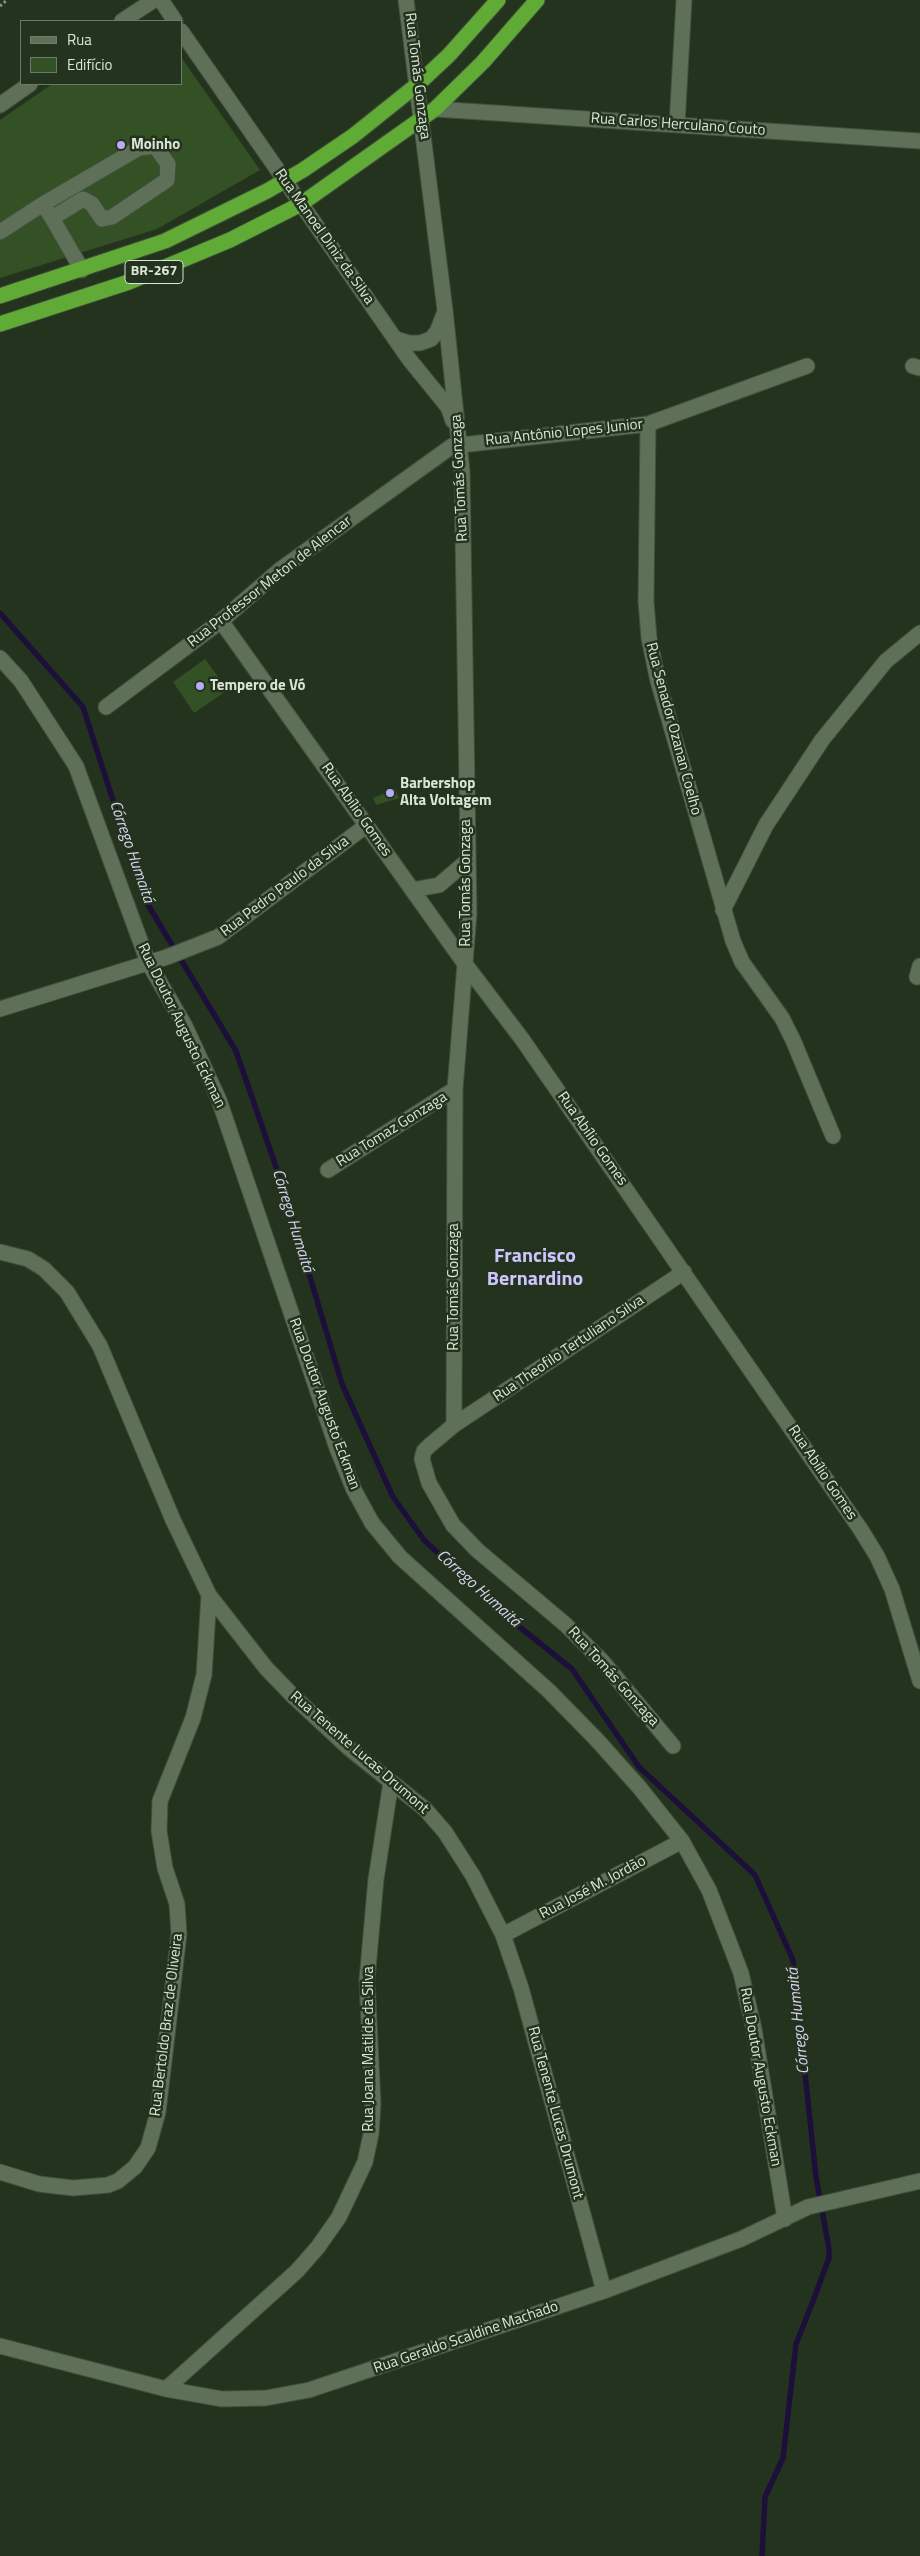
<!DOCTYPE html>
<meta charset="utf-8">
<style>
body{margin:0}
#map{position:relative;width:920px;height:2556px;overflow:hidden;background:#24331d;font-family:"Titillium Web",sans-serif}
canvas{display:block}
.legend{position:absolute;left:20px;top:20px;width:162px;height:65px;box-sizing:border-box;background:#24331d;border:1px solid #6d7a67;margin:0;padding:6px 9px;list-style:none;font-size:15px;color:#dbe5d7}
.legend li{display:flex;align-items:center;gap:10px;height:25px}
.legend b{width:25px;border:1px solid #6d7a67}
</style>
<div id="map">
<canvas width="920" height="2556"></canvas>
<ul class="legend">
<li><b style="height:6px;background:#5e7057"></b>Rua</li>
<li><b style="height:14px;background:#335125"></b>Edifício</li>
</ul>
</div>
<script>
const ctx = document.querySelector('canvas').getContext('2d');
ctx.lineJoin = 'round';
function poly(rows) {
  const path = new Path2D();
  for (const r of rows) {
    path.moveTo(r[0], r[1]);
    for (let i = 2; i < r.length; i += 2) path.lineTo(r[i], r[i + 1]);
  }
  return path;
}
function stroke(path, color, width, dash) {
  ctx.strokeStyle = color;
  ctx.lineWidth = width;
  ctx.lineCap = dash ? 'butt' : 'round';
  ctx.setLineDash(dash || []);
  ctx.stroke(path);
}
function fillPath(path, color) {
  ctx.fillStyle = color;
  ctx.fill(path, 'evenodd');
}
function label(font, color, halo, rows, align = 'center') {
  ctx.font = font + ' "Titillium Web",sans-serif';
  ctx.lineWidth = 5;
  ctx.setLineDash([]);
  ctx.textBaseline = 'middle';
  ctx.strokeStyle = halo;
  ctx.fillStyle = color;
  for (const [text, x, y, turn = 0] of rows) {
    ctx.save();
    ctx.translate(x, y);
    ctx.rotate((+turn || 0) * Math.PI / 180);
    ctx.textAlign = isNaN(turn) ? turn : align;
    if (halo) ctx.strokeText(text, 0, 0);
    ctx.fillText(text, 0, 0);
    ctx.restore();
  }
}
stroke(poly([
 [0,613,83,707,145,900,236,1051,284,1190,342,1384,393,1497,424,1540,506,1616,572,1669,639,1767,755,1875,793,1960,816,2177,829,2249,829,2258,815,2296,796,2344,783,2458,765,2497,762,2556]
]), '#1c103b', 5.5);
fillPath(poly([
 [181,57,260,170,157,229,0,278,0,120,52,84,181,84],
 [205,659,228,690,194,713,173,682],
 [395,789,399,798,376,805,373,798]
]), '#335125');
const minor = poly([
 [161,0,175,21],
 [406,0,445,310,462,471,469,913,455,1089,454,1425],
 [122,21,154,0],
 [181,31,409,359,448,407,453,421],
 [0,105,30,84],
 [435,109,920,141],
 [677,125,684,0],
 [52,218,82,270],
 [0,232,43,204,139,148,155,146,168,164,167,180,112,217,102,219,92,204,83,199,52,218,43,204],
 [396,339,409,343,420,343,431,339,437,332,444,314],
 [913,366,920,368],
 [648,424,646,601,649,638,658,681,733,941,742,962,782,1018,793,1040,833,1136],
 [221,621,465,964,522,1039,861,1530,877,1556,892,1589,920,1681],
 [0,658,21,681,76,766,148,962,185,1026,219,1100,337,1448,354,1490,372,1523,400,1557,549,1691,597,1740,639,1787,682,1841,709,1890,741,1973,754,2029,785,2219],
 [106,707,221,621,281,569,452,446,648,424,807,366],
 [412,890,439,885,466,862],
 [723,910,766,825,822,740,886,661,920,633],
 [917,977,920,966],
 [0,1009,167,957,218,937,367,825],
 [328,1170,455,1089],
 [0,1252,28,1259,44,1269,67,1292,100,1346,173,1520,209,1595,266,1668,293,1696,350,1749,425,1809,445,1832,473,1876,503,1935,521,1988,604,2291],
 [673,1746,603,1662,566,1625,477,1550,453,1525,429,1483,422,1459,424,1451,429,1446,454,1425,684,1272],
 [503,1935,682,1841],
 [0,2172,39,2184,73,2188,108,2185,118,2181,135,2167,148,2148,158,2112,179,1934,177,1904,165,1868,159,1831,160,1801,193,1718,204,1675,209,1595],
 [0,2346,166,2389,222,2399,266,2398,309,2390,604,2291,741,2239,808,2207,920,2181],
 [166,2389,297,2271,318,2247,339,2217,365,2162,371,2134,373,2104,367,1980,376,1879,391,1782]
]);
const highway = poly([
 [0,296,165,241,267,191,303,170,353,136,418,84,449,55,498,0],
 [0,324,129,282,230,240,301,204,435,109,483,62,537,0]
]);
stroke(minor, '#42503c', 17);
stroke(highway, '#42503c', 17);
stroke(poly([
 [0,6,7,0]
]), '#83907e', 3, [2.5, 2.5]);
stroke(minor, '#5e7057', 15);
stroke(highway, '#5fab36', 15);
for (const [x, y, r, color] of [
 [121,145,5,"#b8abf7"],
 [200,686,5,"#b8abf7"],
 [390,793,5,"#b8abf7"]
]) {
  const dot = new Path2D();
  dot.arc(x, y, r, 0, 2 * Math.PI);
  ctx.fillStyle = color;
  ctx.fill(dot);
  stroke(dot, '#24331d', 2);
}
for (const [x, y, w] of [
 [154,272,58]
]) {
  const box = new Path2D();
  box.roundRect(x - w / 2, y - 11.5, w, 23, 4);
  ctx.fillStyle = '#24331d';
  ctx.fill(box);
  stroke(box, '#dbe5d7', 1);
}
label('bold 14px', '#dbe5d7', null, [
 ["BR-267",154,272]
]);
label('15px', '#dbe5d7', '#24331d', [
 ["Rua Tomás Gonzaga",417,76,83],
 ["Rua Carlos Herculano Couto",678,125,4],
 ["Rua Manoel Diniz da Silva",324,237,55],
 ["Rua Antônio Lopes Junior",564,433,-6],
 ["Rua Tomás Gonzaga",460,478,-93],
 ["Rua Professor Meton de Alencar",270,582,-38],
 ["Rua Senador Ozanan Coelho",673,729,75],
 ["Rua Abílio Gomes",356,810,55],
 ["Rua Tomás Gonzaga",466,883,-90],
 ["Rua Pedro Paulo da Silva",285,887,-37],
 ["Rua Doutor Augusto Eckman",181,1026,64],
 ["Rua Tomaz Gonzaga",392,1130,-32],
 ["Rua Abílio Gomes",592,1139,55],
 ["Rua Tomás Gonzaga",454,1287,-90],
 ["Rua Theofilo Tertuliano Silva",569,1349,-34],
 ["Rua Doutor Augusto Eckman",324,1404,70],
 ["Rua Abílio Gomes",822,1473,56],
 ["Rua Tomás Gonzaga",613,1677,48],
 ["Rua Tenente Lucas Drumont",359,1753,41],
 ["Rua José M. Jordão",593,1888,-28],
 ["Rua Bertoldo Braz de Oliveira",167,2025,-83],
 ["Rua Joana Matilde da Silva",369,2049,-90],
 ["Rua Doutor Augusto Eckman",760,2077,80],
 ["Rua Tenente Lucas Drumont",555,2113,75],
 ["Rua Geraldo Scaldine Machado",466,2338,-19]
]);
label('bold 15px', '#dbe5d7', '#24331d', [
 ["Moinho",131,145],
 ["Tempero de Vó",210,686],
 ["Barbershop",400,784],
 ["Alta Voltagem",400,801]
], 'left');
label('italic 16px', '#d8d4f3', '#24331d', [
 ["Córrego Humaitá",131,852,71],
 ["Córrego Humaitá",292,1221,73],
 ["Córrego Humaitá",478,1589,42],
 ["Córrego Humaitá",799,2021,-96]
]);
label('bold 20px', '#cdc5fe', '#24331d', [
 ["Francisco",535,1257],
 ["Bernardino",535,1280]
]);
</script>
